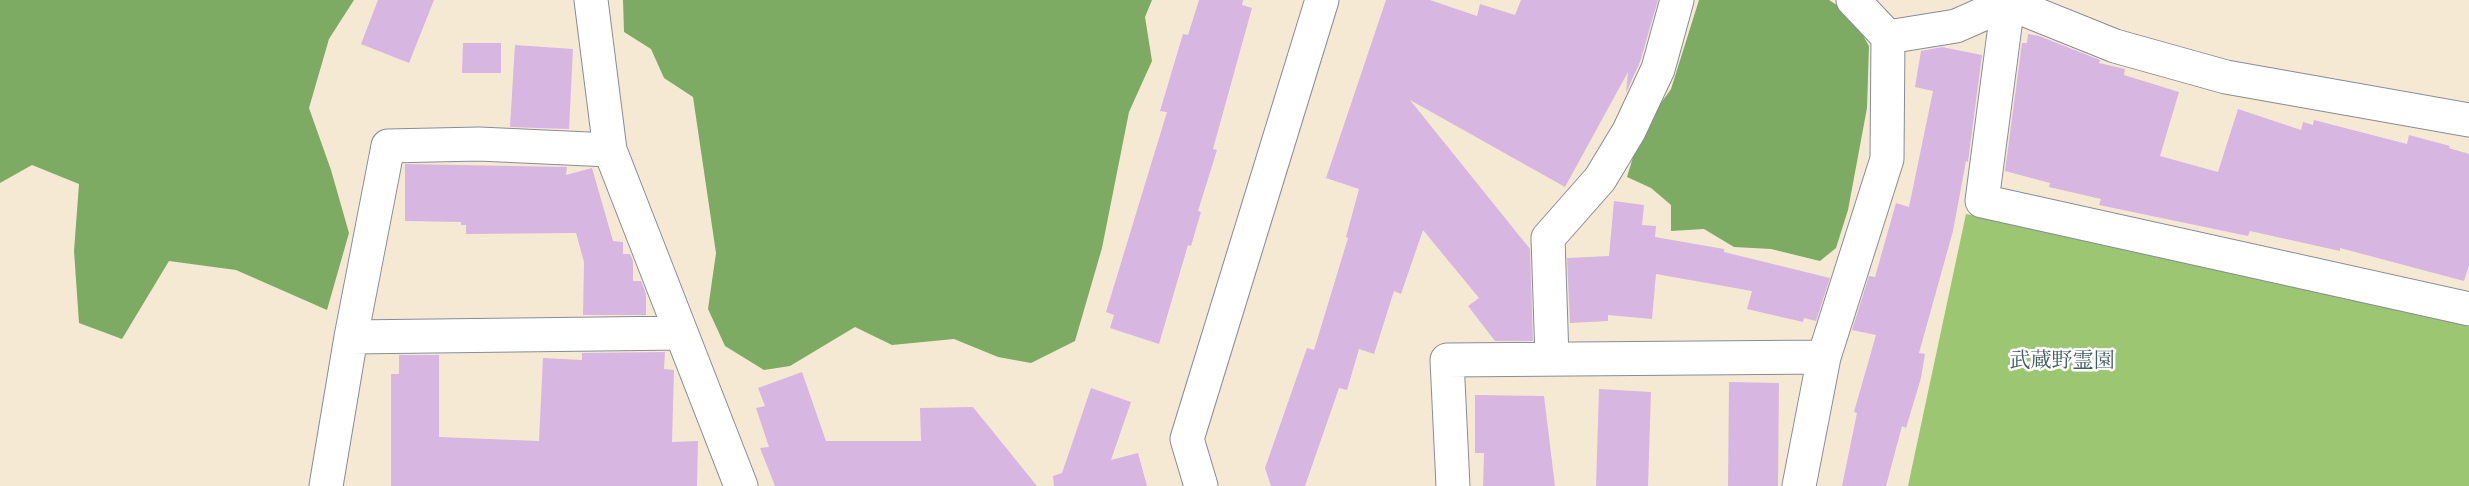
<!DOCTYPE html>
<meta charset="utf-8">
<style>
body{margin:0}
canvas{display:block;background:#f5e9d4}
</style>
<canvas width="2469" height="486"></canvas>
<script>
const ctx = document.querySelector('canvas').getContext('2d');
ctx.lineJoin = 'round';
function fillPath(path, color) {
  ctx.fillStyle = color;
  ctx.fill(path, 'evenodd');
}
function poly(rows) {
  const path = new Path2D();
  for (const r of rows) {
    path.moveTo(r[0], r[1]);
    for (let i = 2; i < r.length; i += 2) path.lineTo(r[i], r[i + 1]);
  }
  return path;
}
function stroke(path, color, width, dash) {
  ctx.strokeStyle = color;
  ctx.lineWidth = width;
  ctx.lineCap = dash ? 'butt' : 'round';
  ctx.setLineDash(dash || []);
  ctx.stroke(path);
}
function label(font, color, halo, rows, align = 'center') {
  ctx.font = font + ' "EB Garamond","Noto Serif JP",serif';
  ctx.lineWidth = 5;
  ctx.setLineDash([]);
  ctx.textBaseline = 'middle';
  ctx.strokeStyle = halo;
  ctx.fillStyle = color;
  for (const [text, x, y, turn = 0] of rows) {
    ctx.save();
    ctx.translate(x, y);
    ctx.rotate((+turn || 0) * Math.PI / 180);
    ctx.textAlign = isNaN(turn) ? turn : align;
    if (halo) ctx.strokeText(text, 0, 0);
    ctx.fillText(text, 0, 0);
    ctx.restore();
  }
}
fillPath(poly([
 [1966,214,2420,310,2469,322,2469,486,1908,486]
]), '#9cc672');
fillPath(poly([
 [0,0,354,0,329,39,309,108,331,170,349,233,327,310,236,270,169,261,122,339,79,323,74,251,79,184,32,165,0,183],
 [623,0,1152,0,1145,17,1152,61,1129,112,1102,248,1075,341,1031,363,998,357,954,339,892,345,855,327,790,366,764,370,725,346,708,309,716,253,693,97,664,78,651,49,624,32],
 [1699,0,1829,0,1851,14,1869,46,1867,108,1848,210,1836,248,1820,261,1771,249,1734,247,1704,229,1671,231,1671,205,1651,188,1627,177,1641,131,1671,89]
]), '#7dab64');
fillPath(poly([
 [378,0,434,0,409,63,361,44],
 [1199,0,1243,0,1242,5,1252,8,1213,149,1217,150,1198,211,1201,212,1191,246,1188,245,1159,344,1110,328,1114,315,1106,312,1167,112,1160,111,1183,34,1188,35],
 [1386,0,1430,0,1477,16,1480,4,1515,15,1521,0,1658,0,1640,62,1626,93,1628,72,1565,187,1410,100,1530,249,1533,341,1495,341,1468,306,1479,298,1423,230,1401,294,1394,291,1374,354,1359,349,1347,390,1339,388,1305,486,1271,486,1265,468,1307,348,1314,350,1348,238,1346,237,1359,189,1326,178],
 [2028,34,2039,36,2100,60,2099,63,2125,69,2124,75,2179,92,2160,156,2218,172,2238,109,2301,130,2303,122,2313,125,2314,120,2407,144,2409,135,2450,146,2449,148,2469,154,2469,265,2464,281,2340,248,2340,251,2250,231,2248,236,2099,205,2101,199,2049,187,2050,183,2005,171,2022,43,2027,43],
 [463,43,501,43,501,73,462,73],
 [515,45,573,49,569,129,510,127],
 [1942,47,1982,55,1968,162,1966,161,1953,231,1919,353,1925,354,1921,378,1906,428,1902,426,1886,486,1842,486,1857,413,1854,412,1876,335,1852,330,1869,276,1875,277,1896,203,1909,207,1933,91,1915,87,1921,51],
 [405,164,567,167,566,175,592,168,613,241,623,242,623,254,630,254,633,261,633,281,641,281,646,294,646,315,583,315,584,262,576,233,466,234,466,225,461,225,461,222,405,221],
 [1614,201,1644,205,1642,225,1656,226,1655,237,1724,249,1724,252,1830,278,1816,321,1804,318,1803,322,1747,309,1752,291,1656,274,1652,319,1608,315,1608,321,1570,323,1567,258,1609,256],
 [665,352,664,369,674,370,672,442,698,441,697,486,391,486,391,374,399,374,399,355,439,355,439,437,539,441,543,358,582,360,582,353],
 [802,372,826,441,921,441,920,408,973,407,1037,486,775,486,760,448,769,447,756,408,765,406,758,388],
 [1729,382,1779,383,1778,486,1728,486],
 [1091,388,1131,402,1111,460,1138,453,1147,486,1054,486,1053,476,1062,473],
 [1599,389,1651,392,1648,486,1596,486],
 [1475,395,1544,396,1555,486,1483,486,1484,453,1475,453]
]), '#d8b6e2');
const street = poly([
 [591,0,610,150,741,486],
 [1853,0,1888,37,1956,26,2008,3,2115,46,2226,77,2469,120],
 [2008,3,1982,201,2469,309],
 [351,337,681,333],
 [1552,358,1548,238,1600,179,1629,131,1658,69,1677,0],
 [326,486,351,337,388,146,479,144,610,150],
 [1201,486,1187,439,1322,0],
 [1453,486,1447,360,1824,357],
 [1799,486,1824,357,1887,159,1888,37]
]);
stroke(street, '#888c99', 35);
stroke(street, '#fff', 33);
label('21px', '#425c64', '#fff', [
 ["武蔵野霊園",2062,361]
]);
</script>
